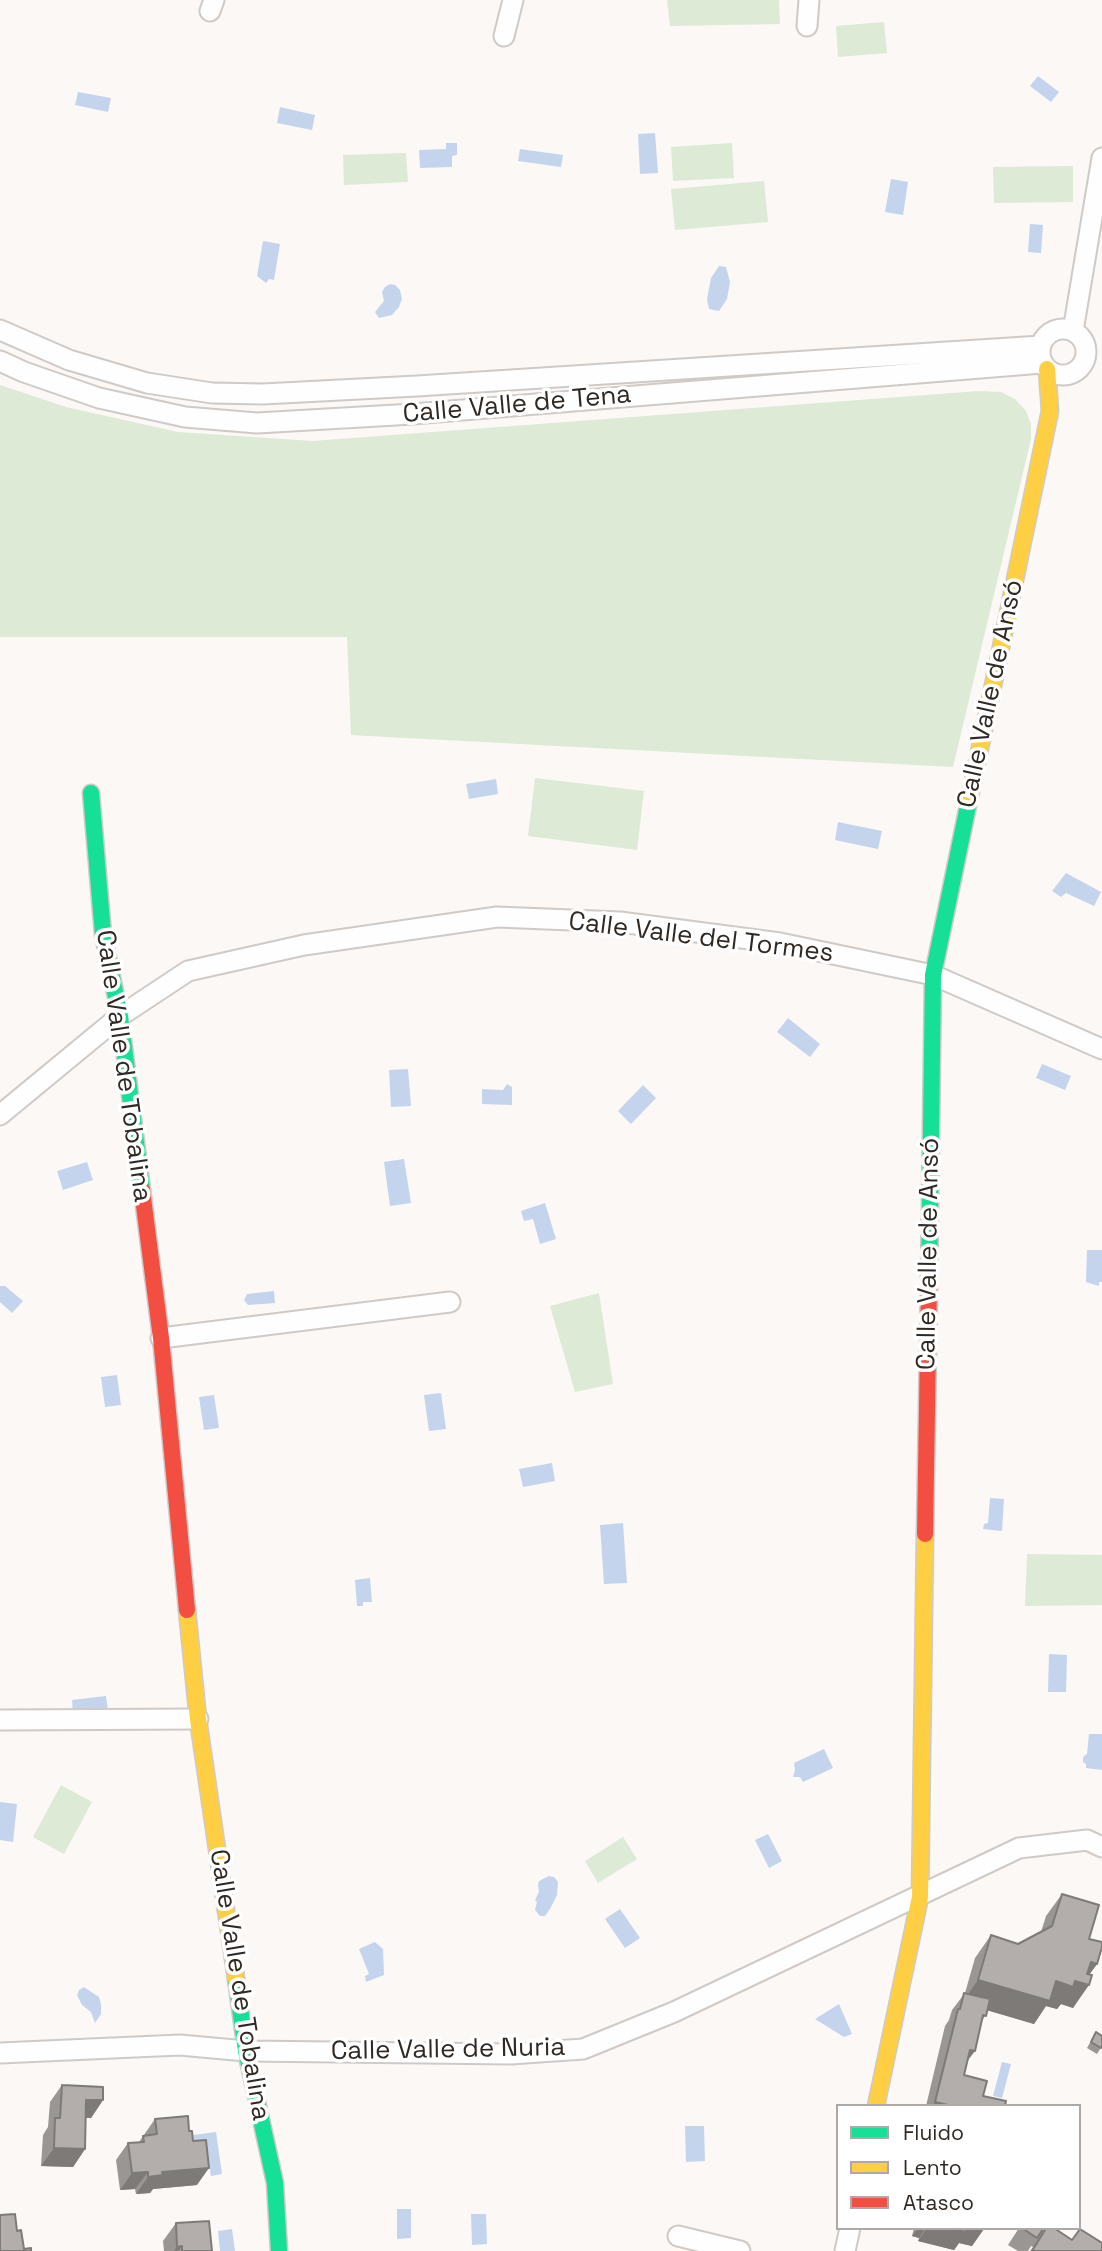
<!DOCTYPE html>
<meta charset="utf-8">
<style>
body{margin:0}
#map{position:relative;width:1102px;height:2251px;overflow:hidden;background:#fbf8f6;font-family:"Space Grotesk",sans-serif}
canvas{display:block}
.legend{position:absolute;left:836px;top:2104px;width:245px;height:126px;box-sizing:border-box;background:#fff;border:2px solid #aca9a7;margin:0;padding:9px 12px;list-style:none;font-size:21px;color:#302822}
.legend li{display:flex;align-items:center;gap:14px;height:35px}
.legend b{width:35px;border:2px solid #aca9a7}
</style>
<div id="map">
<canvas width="1102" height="2251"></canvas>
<ul class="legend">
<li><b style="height:9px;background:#16e098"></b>Fluido</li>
<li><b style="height:9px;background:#ffcf43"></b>Lento</li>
<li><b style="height:9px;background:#f24e42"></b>Atasco</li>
</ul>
</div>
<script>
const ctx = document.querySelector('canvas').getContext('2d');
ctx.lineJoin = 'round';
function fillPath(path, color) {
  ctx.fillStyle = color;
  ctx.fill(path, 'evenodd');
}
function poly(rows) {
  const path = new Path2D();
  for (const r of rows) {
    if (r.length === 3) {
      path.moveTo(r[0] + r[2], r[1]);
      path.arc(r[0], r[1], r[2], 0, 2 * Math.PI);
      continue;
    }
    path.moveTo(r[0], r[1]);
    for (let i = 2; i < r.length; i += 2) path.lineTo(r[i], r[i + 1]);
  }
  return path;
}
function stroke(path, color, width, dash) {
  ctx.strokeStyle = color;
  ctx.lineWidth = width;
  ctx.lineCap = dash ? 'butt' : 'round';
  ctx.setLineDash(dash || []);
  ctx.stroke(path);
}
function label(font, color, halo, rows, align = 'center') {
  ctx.font = font + ' "Space Grotesk",sans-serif';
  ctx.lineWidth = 7;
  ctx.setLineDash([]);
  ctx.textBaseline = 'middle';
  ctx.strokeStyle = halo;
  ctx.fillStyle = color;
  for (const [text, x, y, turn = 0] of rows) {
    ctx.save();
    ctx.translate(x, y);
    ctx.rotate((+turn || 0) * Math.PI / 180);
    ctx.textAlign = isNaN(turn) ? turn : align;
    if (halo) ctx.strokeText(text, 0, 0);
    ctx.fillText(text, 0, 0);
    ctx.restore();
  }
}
fillPath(poly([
 [667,0,779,0,780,24,670,26],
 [884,22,887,53,838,57,836,26],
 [732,143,734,178,673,181,671,147],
 [406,153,408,182,344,185,343,155],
 [1073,166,1073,202,994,203,993,167],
 [764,181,768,222,675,230,671,189],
 [0,385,66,407,178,432,313,441,979,391,1001,392,1015,399,1026,411,1031,424,1031,439,953,767,351,735,347,637,0,637],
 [535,778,644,791,637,850,528,836],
 [599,1293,613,1384,575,1392,550,1306],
 [1027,1554,1102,1555,1102,1605,1025,1606],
 [61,1785,92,1802,64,1854,33,1837],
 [623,1837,637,1859,598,1883,585,1861]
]), '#ddead6');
fillPath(poly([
 [1038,76,1059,92,1051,102,1030,86],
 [78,92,111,98,108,112,75,105],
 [280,107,315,115,312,130,277,123],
 [655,133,658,173,640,174,638,134],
 [446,143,457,143,457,155,452,156,452,167,420,168,419,150,446,149],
 [520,149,563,155,561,167,518,161],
 [891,179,908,182,903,215,885,212],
 [1030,224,1043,225,1041,253,1028,252],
 [263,241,280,244,274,280,269,279,266,283,257,276],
 [719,266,726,267,730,282,727,299,719,311,709,309,707,299,711,278],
 [390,284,395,285,400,290,402,299,399,307,392,315,379,318,375,312,384,301,382,292,385,287],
 [496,779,498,794,469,799,466,784],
 [838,822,882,831,878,849,835,840],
 [1066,873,1101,892,1094,906,1066,893,1061,897,1052,891],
 [788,1018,820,1044,810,1057,777,1032],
 [1042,1064,1071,1076,1065,1090,1036,1078],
 [408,1069,411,1106,391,1107,389,1070],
 [507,1084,512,1087,512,1105,482,1104,482,1089,503,1090],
 [643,1085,656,1098,631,1124,618,1111],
 [404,1159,411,1203,390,1206,384,1162],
 [87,1162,93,1180,63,1190,57,1171],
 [545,1203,556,1239,540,1244,533,1219,524,1221,521,1211],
 [1087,1250,1102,1250,1102,1282,1099,1282,1099,1286,1086,1282],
 [0,1286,5,1286,23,1301,12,1313,0,1302],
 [274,1291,275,1303,248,1305,244,1300,247,1294],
 [117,1375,121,1405,105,1407,101,1377],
 [441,1393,446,1429,429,1431,424,1395],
 [214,1395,219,1428,204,1430,199,1397],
 [552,1463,555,1481,523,1487,519,1469],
 [990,1498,1004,1499,1002,1531,983,1529,984,1524,988,1523],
 [623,1523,627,1583,604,1584,600,1525],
 [370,1578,372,1602,363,1602,363,1606,357,1606,355,1580],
 [1049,1654,1067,1655,1066,1692,1048,1692],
 [106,1696,108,1711,73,1714,72,1700],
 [1089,1734,1102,1734,1102,1770,1086,1768,1086,1764,1083,1762,1083,1757,1087,1754],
 [824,1749,833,1768,803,1782,800,1777,793,1777,795,1770,794,1763],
 [0,1802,17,1804,13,1842,0,1840],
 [768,1834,782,1861,769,1868,755,1840],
 [549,1876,554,1877,558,1882,557,1895,550,1909,545,1916,540,1916,535,1910,537,1902,535,1900,539,1892,538,1885,539,1881],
 [620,1909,640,1938,625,1948,605,1919],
 [375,1942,383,1949,384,1975,366,1982,365,1976,369,1974,359,1949],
 [84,1987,99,1997,101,2004,101,2014,95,2023,91,2012,82,2005,77,1995,79,1990],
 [839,2004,852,2034,844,2037,815,2019],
 [1002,2062,1011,2064,1002,2098,993,2096],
 [685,2126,704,2126,705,2161,686,2162],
 [216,2132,222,2174,211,2176,206,2144,195,2146,193,2135],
 [397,2209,411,2209,411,2238,397,2239],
 [471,2214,486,2214,487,2244,472,2245],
 [232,2229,235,2251,220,2251,218,2231]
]), '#c4d4ed');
const street = poly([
 [210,11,214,0],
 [807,26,809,0],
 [504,36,513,0],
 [1063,352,23],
 [0,330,69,360,147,383,212,393,263,394,417,386,1041,346],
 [1073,331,1102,158],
 [0,361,24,372,99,398,185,417,257,423,413,414,1042,363],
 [0,1115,120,1016,188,971,304,945,497,917,620,922,780,943,933,975,1102,1049],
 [161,1338,450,1302],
 [0,1720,198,1719],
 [0,2053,180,2045,246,2051,511,2054,583,2049,674,2012,1019,1848,1087,1840,1102,1847],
 [678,2236,740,2251],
 [845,2251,850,2228]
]);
const fast = poly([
 [91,793,103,934,120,1016,142,1190],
 [929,1284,933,975,969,801],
 [236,1979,246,2051,275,2183,279,2251]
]);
const slow = poly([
 [969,801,1050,411,1047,369],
 [187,1610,198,1719,236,1979],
 [876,2106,920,1897,925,1534]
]);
const jam = poly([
 [142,1190,161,1338,187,1610],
 [925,1534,929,1284]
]);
stroke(street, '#d0cac6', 23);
stroke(fast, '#d0cac6', 19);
stroke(slow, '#d0cac6', 19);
stroke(jam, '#d0cac6', 19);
stroke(street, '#fefefe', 19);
stroke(fast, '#16e098', 16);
stroke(slow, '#ffcf43', 16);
stroke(jam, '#f24e42', 16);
fillPath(poly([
 [1062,1894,1089,1939,1097,1964,1089,1975,1073,2008,1061,2004,1057,2009,1046,2006,1034,2024,988,2010,981,2023,967,2063,964,2075,983,2096,1005,2106,926,2106,945,2026,949,2020,952,2010,965,1993,975,1958,991,1935,1018,1944,1041,1932,1046,1916],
 [1096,2032,1102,2046,1097,2054,1087,2048],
 [62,2085,103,2100,91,2118,86,2118,85,2149,73,2167,41,2166,43,2135,48,2127,50,2102],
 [155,2119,189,2131,197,2185,153,2189,150,2193,136,2194,135,2189,120,2190,116,2160,128,2143,139,2142],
 [176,2223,212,2251,164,2251,163,2241],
 [914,2228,984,2228,972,2246,959,2243,954,2250,918,2241,919,2238,912,2236],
 [1019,2228,1054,2228,1072,2240,1102,2251,1030,2251,1033,2247,1031,2246,1028,2251,1018,2251,1008,2245]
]), '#9a9693');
fillPath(poly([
 [1091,1962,1097,1964,1083,1983,1089,1985,1073,2008,1061,2004,1057,2009,1046,2006,1034,2024,962,2003,978,1980,1056,1981],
 [970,2050,975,2051,962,2068],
 [86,2100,103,2100,91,2118,74,2117],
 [935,2102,952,2106,933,2106],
 [54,2148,85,2149,73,2167,41,2166],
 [209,2168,197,2185,153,2189,150,2193,136,2194,148,2177,162,2172],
 [148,2172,135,2189,120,2190,132,2173],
 [918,2228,926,2228,919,2238,912,2236],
 [927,2228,982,2228,984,2229,972,2246,959,2243,954,2250,918,2241],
 [182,2246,178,2251,174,2251,177,2247]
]), '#7d7a78');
const building = poly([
 [1062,1894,1099,1905,1089,1939,1102,1942,1102,1947,1097,1964,1091,1962,1087,1974,1092,1975,1089,1985,1075,1981,1073,1987,1056,1981,1050,2001,978,1980,991,1935,1018,1944,1052,1926,1062,1894],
 [964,1993,990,1999,986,2016,983,2015,975,2051,970,2050,964,2075,987,2081,983,2096,1006,2101,1005,2106,952,2106,935,2102,958,2009,960,2009,964,1993],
 [1096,2032,1102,2036,1102,2046,1101,2048,1091,2042,1096,2032],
 [62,2085,103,2087,103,2100,86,2100,85,2149,54,2148,55,2118,60,2118,62,2085],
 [188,2116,189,2131,192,2131,193,2141,206,2140,209,2168,162,2172,163,2175,148,2177,148,2172,132,2173,128,2143,144,2142,143,2136,157,2134,155,2119,188,2116],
 [15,2214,17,2231,21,2230,24,2249,31,2248,31,2251,0,2251,0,2215,15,2214],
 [209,2221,212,2251,182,2251,182,2246,177,2247,176,2223,209,2221],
 [950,2228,967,2228,966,2232,950,2228],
 [1022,2228,1054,2228,1072,2240,1080,2229,1102,2243,1102,2251,1032,2251,1045,2230,1043,2229,1037,2238,1022,2228]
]);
fillPath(building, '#b3aeab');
stroke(building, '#7d7a78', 2);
label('26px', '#302822', '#fff', [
 ["Calle Valle de Tena",517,405,-5],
 ["Calle Valle de Ansó",991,694,-78],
 ["Calle Valle del Tormes",701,938,7],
 ["Calle Valle de Tobalina",123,1066,82],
 ["Calle Valle de Ansó",929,1254,-89],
 ["Calle Valle de Tobalina",239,1985,81],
 ["Calle Valle de Nuria",448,2050,-1]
]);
</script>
